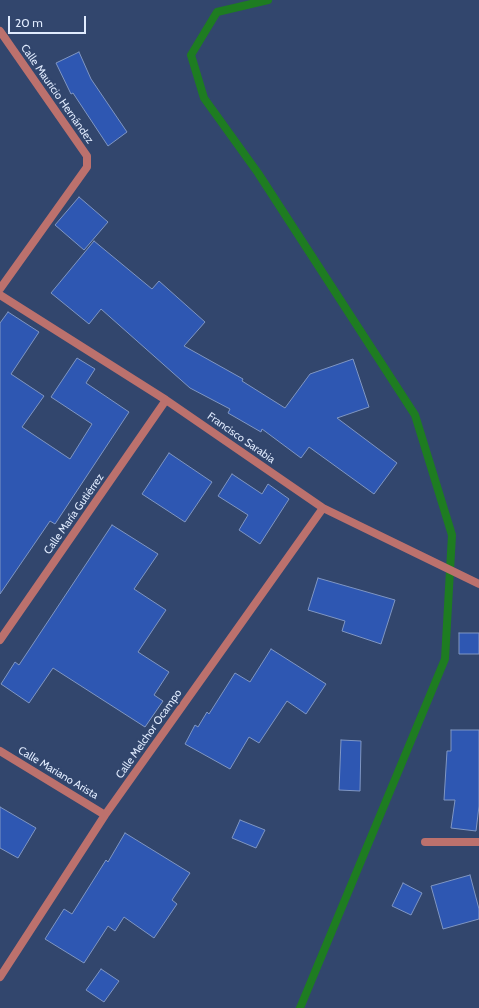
<!DOCTYPE html>
<meta charset="utf-8">
<style>
body{margin:0}
#map{position:relative;width:479px;height:1008px;overflow:hidden;background:#32466d;font-family:Cabin,sans-serif}
canvas{display:block}
.scale{position:absolute;left:8px;top:16px;width:78px;height:18px;box-sizing:border-box;border:2px solid #e0ebfe;border-top:0;padding-left:5px;font-size:12px;line-height:14px;white-space:nowrap;color:#e0ebfe;-webkit-text-stroke:3px #32466d;paint-order:stroke}
</style>
<div id="map">
<canvas width="479" height="1008"></canvas>
<div class="scale">20 m</div>
</div>
<script>
const ctx = document.querySelector('canvas').getContext('2d');
ctx.lineJoin = 'round';
function poly(rows) {
  const path = new Path2D();
  for (const r of rows) {
    path.moveTo(r[0], r[1]);
    for (let i = 2; i < r.length; i += 2) path.lineTo(r[i], r[i + 1]);
  }
  return path;
}
function stroke(path, color, width, dash) {
  ctx.strokeStyle = color;
  ctx.lineWidth = width;
  ctx.lineCap = dash ? 'butt' : 'round';
  ctx.setLineDash(dash || []);
  ctx.stroke(path);
}
function fillPath(path, color) {
  ctx.fillStyle = color;
  ctx.fill(path, 'evenodd');
}
function label(font, color, halo, rows, align = 'center') {
  ctx.font = font + ' Cabin,sans-serif';
  ctx.lineWidth = 4;
  ctx.setLineDash([]);
  ctx.textBaseline = 'middle';
  ctx.strokeStyle = halo;
  ctx.fillStyle = color;
  for (const [text, x, y, turn = 0] of rows) {
    ctx.save();
    ctx.translate(x, y);
    ctx.rotate((+turn || 0) * Math.PI / 180);
    ctx.textAlign = isNaN(turn) ? turn : align;
    if (halo) ctx.strokeText(text, 0, 0);
    ctx.fillText(text, 0, 0);
    ctx.restore();
  }
}
stroke(poly([
 [268,0,217,12,191,55,204,98,258,173,415,415,452,535,445,659,300,1008]
]), '#1e7c21', 8);
const building = poly([
 [79,52,91,79,127,132,108,146,73,93,71,94,56,63,79,52],
 [79,197,108,222,84,250,55,225,79,197],
 [94,241,152,289,159,281,205,322,184,346,243,379,242,381,285,408,310,374,353,359,369,407,337,418,397,463,374,494,309,447,301,458,262,429,261,432,228,413,230,409,190,388,101,309,89,324,51,293,94,241],
 [8,312,39,332,11,374,44,396,22,427,70,459,92,424,51,397,77,358,95,369,86,383,129,412,55,524,50,521,0,594,0,323,8,312],
 [169,453,212,482,185,522,142,494,169,453],
 [232,474,262,494,268,484,289,499,260,544,239,530,248,515,218,496,232,474],
 [112,525,158,554,134,589,166,610,138,652,169,672,154,695,163,701,145,727,53,668,29,703,1,684,15,662,19,665,112,525],
 [318,578,395,600,381,644,342,631,345,621,308,610,318,578],
 [459,633,479,633,479,654,459,654,459,633],
 [271,649,326,684,306,714,287,701,259,743,249,737,230,769,185,744,195,725,198,727,207,712,209,714,235,673,250,682,271,649],
 [451,730,479,730,479,806,476,831,451,828,455,800,444,800,447,751,451,751,451,730],
 [341,740,361,741,360,791,339,790,341,740],
 [0,807,36,828,18,858,0,848,0,807],
 [240,820,265,830,256,848,232,838,240,820],
 [125,833,190,873,172,900,177,904,154,938,124,917,115,931,108,926,84,963,45,939,64,909,72,914,106,860,108,862,125,833],
 [470,875,479,909,479,919,443,929,431,886,470,875],
 [403,883,422,893,411,915,392,906,403,883],
 [101,969,119,981,104,1002,86,990,101,969]
]);
fillPath(building, '#2e57b2');
stroke(building, '#7f96c3', 1);
stroke(poly([
 [0,31,87,156,87,167,0,289],
 [0,295,166,400,323,508,479,584],
 [0,640,166,400],
 [0,751,105,815],
 [425,842,479,842],
 [0,977,105,815,323,508]
]), '#bc716d', 8);
label('11px', '#e0ebfe', '#32466d', [
 ["Calle Mauricio Hernández",57,94,55],
 ["Francisco Sarabia",241,438,35],
 ["Calle María Gutiérrez",74,514,-55],
 ["Calle Melchor Ocampo",149,734,-55],
 ["Calle Mariano Arista",58,773,31]
]);
</script>
